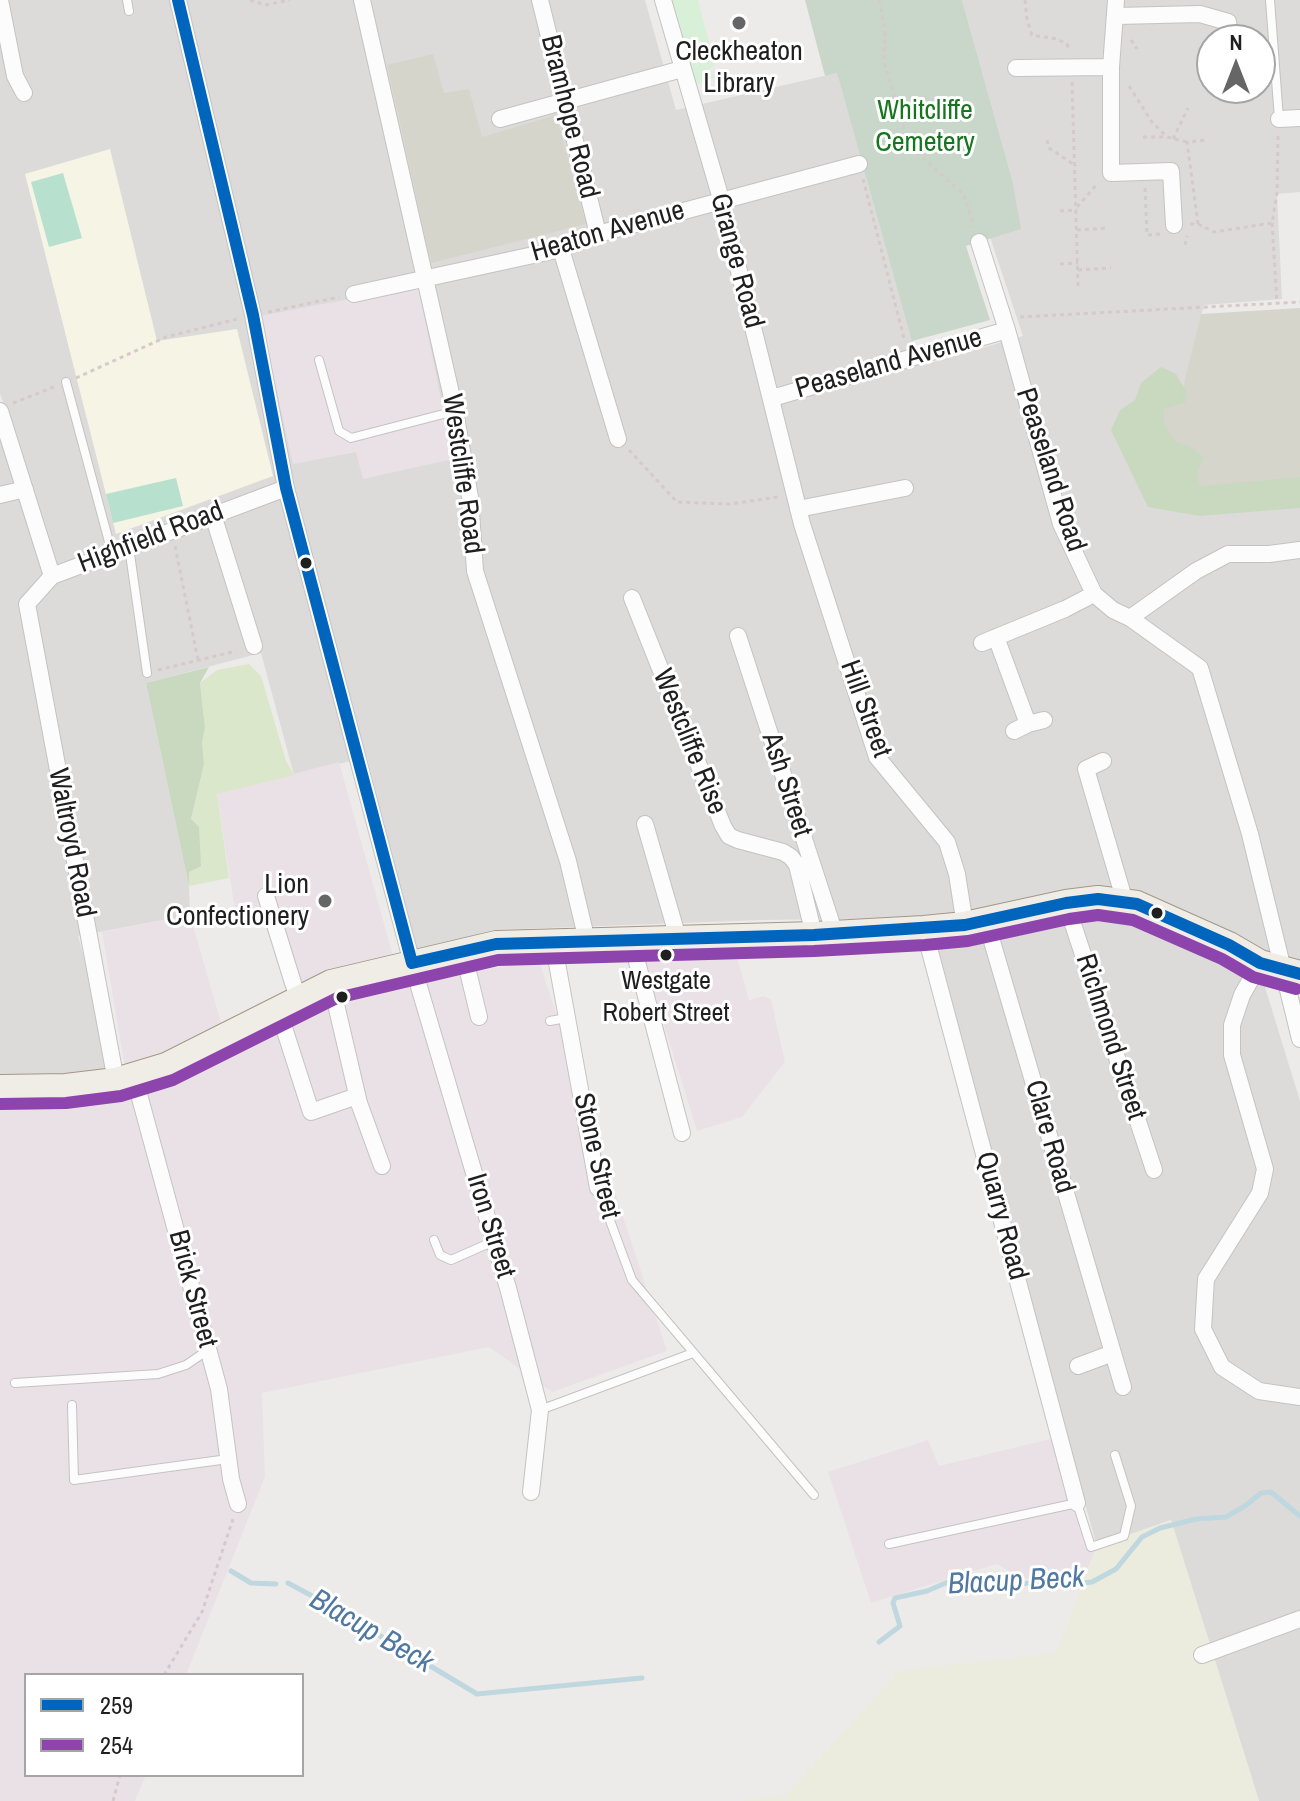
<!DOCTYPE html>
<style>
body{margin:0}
#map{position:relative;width:1300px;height:1801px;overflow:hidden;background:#edebe9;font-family:"Archivo Narrow",sans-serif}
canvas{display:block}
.legend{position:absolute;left:24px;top:1673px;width:280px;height:104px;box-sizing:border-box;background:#fff;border:2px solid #a5a5a5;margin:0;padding:10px 14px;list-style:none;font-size:24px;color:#1f1f1f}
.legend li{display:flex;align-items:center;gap:16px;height:40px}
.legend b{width:40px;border:2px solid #a5a5a5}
.north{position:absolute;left:1196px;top:24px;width:80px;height:80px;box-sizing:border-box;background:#fff;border:2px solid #a5a5a5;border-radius:50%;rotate:0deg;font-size:22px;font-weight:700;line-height:32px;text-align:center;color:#1f1f1f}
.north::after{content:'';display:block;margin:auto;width:28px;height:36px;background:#676666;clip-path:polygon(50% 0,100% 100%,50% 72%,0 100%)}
</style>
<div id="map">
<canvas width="1300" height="1801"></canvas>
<ul class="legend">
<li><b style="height:10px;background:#0065bd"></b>259</li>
<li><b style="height:10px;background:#8e44ad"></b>254</li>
</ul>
<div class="north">N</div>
</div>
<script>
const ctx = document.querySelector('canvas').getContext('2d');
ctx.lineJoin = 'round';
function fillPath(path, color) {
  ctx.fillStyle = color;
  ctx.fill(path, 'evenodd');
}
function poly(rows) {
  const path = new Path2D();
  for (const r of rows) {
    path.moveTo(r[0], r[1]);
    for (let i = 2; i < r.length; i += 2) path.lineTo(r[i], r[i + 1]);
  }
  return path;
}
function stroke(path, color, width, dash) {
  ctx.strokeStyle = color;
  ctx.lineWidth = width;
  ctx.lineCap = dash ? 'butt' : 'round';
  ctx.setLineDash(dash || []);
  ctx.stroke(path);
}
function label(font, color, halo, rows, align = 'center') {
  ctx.font = font + ' "Archivo Narrow",sans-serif';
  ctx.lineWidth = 6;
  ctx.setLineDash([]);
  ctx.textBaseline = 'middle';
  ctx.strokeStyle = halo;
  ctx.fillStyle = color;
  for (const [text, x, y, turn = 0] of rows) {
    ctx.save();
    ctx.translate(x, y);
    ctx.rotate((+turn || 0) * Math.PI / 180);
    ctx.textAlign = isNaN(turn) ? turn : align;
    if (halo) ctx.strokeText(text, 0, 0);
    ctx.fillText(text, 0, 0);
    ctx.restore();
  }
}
fillPath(poly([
 [0,0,645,0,676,110,837,73,920,366,1023,336,987,228,1012,179,962,0,1300,0,1300,192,1277,194,1282,299,1204,305,1180,399,1300,489,1300,961,1253,948,1300,1101,1300,1801,1259,1801,1171,1520,1097,1546,919,918,763,920,492,930,417,952,367,757,294,775,261,653,146,683,189,886,190,915,78,936,90,979,106,1065,101,1073,0,1075,0,433,14,430,0,394],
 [1212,40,1260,40,1260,88,1212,88]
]), '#dcdbda');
fillPath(poly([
 [418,286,453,459,363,479,356,452,293,464,260,316],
 [339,762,393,956,299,988,265,912,236,917,217,794],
 [190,915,222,1026,164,1058,125,1068,102,932],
 [736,953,749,1000,764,996,771,1000,785,1062,742,1117,697,1131,643,958],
 [539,961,667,1351,552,1392,489,1347,262,1393,265,1477,186,1675,26,1675,26,1775,146,1775,135,1801,0,1801,0,1096,154,1086,375,986],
 [1054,1438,1097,1546,1088,1568,1023,1579,997,1564,871,1603,828,1472,928,1440,939,1466]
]), '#eae1e7');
fillPath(poly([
 [110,149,157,341,237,329,273,476,116,534,25,174]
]), '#f5f4e5');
fillPath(poly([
 [433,54,444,93,469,89,482,137,556,115,586,224,431,263,387,65],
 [1300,308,1300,489,1161,492,1129,417,1180,399,1201,314]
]), '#d6d5cb');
fillPath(poly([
 [1171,1520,1259,1801,741,1801,786,1795,899,1671,1056,1653,1097,1546]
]), '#ebecdd');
fillPath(poly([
 [249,664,261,676,286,761,294,775,217,794,229,878,189,886,188,872,201,865,191,819,204,764,202,742,205,728,200,683,217,670]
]), '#dae7ca');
fillPath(poly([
 [1161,367,1176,374,1187,393,1185,403,1164,409,1164,424,1176,442,1189,446,1204,457,1197,473,1199,486,1300,477,1300,508,1199,516,1148,507,1111,430,1120,410,1135,400,1141,383],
 [209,667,200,683,205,728,202,742,204,764,191,819,199,827,201,866,189,872,189,886,146,683]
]), '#c9d9c0');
fillPath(poly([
 [805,0,962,0,1012,179,1021,229,966,246,990,320,912,341,837,73,825,76]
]), '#c8d7c9');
fillPath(poly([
 [668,0,698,0,715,65,708,70,717,77,691,86]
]), '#d9f0d8');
fillPath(poly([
 [63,173,82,238,49,247,31,182],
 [176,478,183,506,113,523,106,494]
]), '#b8e0cf');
stroke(poly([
 [231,1571,251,1583,276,1584],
 [288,1583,327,1604,477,1694,642,1678],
 [879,1642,900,1626,893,1603,895,1598,927,1591,948,1582,1072,1584,1092,1582,1116,1569,1142,1537,1160,1528,1196,1519,1226,1517,1245,1506,1261,1493,1271,1492,1300,1516]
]), '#bfd7de', 5);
const service = poly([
 [127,0,129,11],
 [1270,0,1279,119],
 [319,360,339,431,351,438,455,411],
 [66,382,112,553],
 [129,547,147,673],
 [550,1021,566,1018],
 [598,1188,632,1280,814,1495],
 [434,1240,440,1255,451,1260,494,1241],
 [15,1383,158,1374,186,1365,208,1350],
 [72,1405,74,1480,228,1459],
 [540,1410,693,1353],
 [889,1544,1077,1503,1091,1547,1124,1536,1131,1506,1115,1455]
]);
const minor = poly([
 [0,0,15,76,24,93],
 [178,0,253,315,286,488,412,963,508,1288,540,1410,531,1492],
 [362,0,455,411,470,497,475,571,568,861,587,941],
 [540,0,598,234],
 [663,0,721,199,802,524,877,757,947,842,957,874,965,925],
 [1116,0,1111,67,1111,173,1171,171,1174,225],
 [1117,16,1200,14,1228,22,1231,40],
 [1016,68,1111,67],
 [1233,88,1234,94],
 [500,119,682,69],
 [1279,119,1300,118],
 [979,242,1007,330,1061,524,1094,594,1113,610,1130,618,1200,668,1250,834,1300,1039],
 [561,249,618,439],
 [354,294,561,249,598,234,859,164],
 [772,398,1007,330],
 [0,411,52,576],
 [0,495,25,489],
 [798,509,905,488],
 [213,515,254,646],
 [632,598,723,826,729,836,738,840,783,852,791,857,797,865,814,935],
 [1130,618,1196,571,1228,554,1269,554,1300,550],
 [738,636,835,934],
 [996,637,1028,724],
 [982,643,1065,609,1094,594],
 [1014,731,1028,724,1044,720],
 [1103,761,1086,769,1125,902],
 [645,824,678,938],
 [266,896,298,999],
 [1066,903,1154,1170],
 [986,921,1123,1387],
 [924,929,1077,1503],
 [631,939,682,1133],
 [553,941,598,1188],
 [463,951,479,1017],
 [1260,963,1242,995,1232,1025,1232,1055,1265,1169,1260,1193,1206,1279,1203,1329,1222,1367,1259,1391,1300,1397],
 [331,983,359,1103,382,1166],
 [278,1009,311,1112,357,1096],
 [134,1076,219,1389,231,1479,238,1504],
 [116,1081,27,604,52,576,286,488],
 [1078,1366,1113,1353],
 [1202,1655,1300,1619]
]);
const primary = poly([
 [0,1088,66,1087,116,1081,166,1066,331,983,496,944,814,935,924,929,965,925,1066,903,1098,899,1137,904,1229,945,1260,963,1300,974]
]);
stroke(service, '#c4c3c2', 10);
stroke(minor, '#c4c3c2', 18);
stroke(primary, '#a29887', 28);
stroke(poly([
 [250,0,265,5,290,0],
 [879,0,885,29,884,62,909,145,964,195,974,227],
 [1025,0,1027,20,1032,35,1057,39,1067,44,1069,50],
 [1131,40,1137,49],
 [1072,82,1078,286],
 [1129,86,1152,122,1167,137,1187,142],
 [1143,137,1167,137],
 [1173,139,1188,108],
 [1047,140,1049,148,1076,166],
 [863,179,905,342],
 [1145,188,1147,235,1161,234],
 [1077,207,1098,183],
 [1060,211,1077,210],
 [1272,223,1277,303],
 [1190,224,1198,224,1214,232,1272,223,1277,193,1278,135],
 [1198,224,1187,142,1206,140],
 [1077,230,1109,228],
 [1185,245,1187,236],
 [1060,264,1078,263],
 [1078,270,1111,268],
 [268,312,339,297],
 [1020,317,1300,302],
 [76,378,166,337,237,319],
 [13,403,54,387],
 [629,450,677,502,730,504,778,497],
 [175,546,198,660],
 [158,670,236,651],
 [164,1675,202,1612,233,1519],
 [113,1801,120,1775]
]), '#d6cac8', 3, [4, 4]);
stroke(service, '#fcfcfc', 8);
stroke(minor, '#fcfcfc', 16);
stroke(primary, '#f0ece6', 26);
stroke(poly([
 [178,0,253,315,286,488,412,963,496,944,814,935,965,925,1066,903,1098,899,1137,904,1229,945,1260,963,1300,974]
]), '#0065bd', 12);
stroke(poly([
 [0,1104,66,1103,121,1096,173,1080,337,998,498,960,814,951,925,945,968,941,1069,919,1098,915,1133,920,1222,959,1253,977,1296,989]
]), '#8e44ad', 12);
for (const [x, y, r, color] of [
 [739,23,8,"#676666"],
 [306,563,7,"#1f1f1f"],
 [325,901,8,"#676666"],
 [1157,913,7,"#1f1f1f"],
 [666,955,7,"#1f1f1f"],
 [342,997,7,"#1f1f1f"]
]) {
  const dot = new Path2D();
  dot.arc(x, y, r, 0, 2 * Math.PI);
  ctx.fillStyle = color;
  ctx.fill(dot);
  stroke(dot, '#fff', 3);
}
label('26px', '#1f1f1f', '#fff', [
 ["Westgate",666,982],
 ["Robert Street",666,1014]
]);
label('28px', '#1f1f1f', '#fff', [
 ["Cleckheaton",739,52],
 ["Library",739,84],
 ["Lion",309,885,"right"],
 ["Confectionery",309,917,"right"]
]);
label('28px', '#16751e', '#fff', [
 ["Whitcliffe",925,111],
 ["Cemetery",925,143]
]);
label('28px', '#1f1f1f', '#fff', [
 ["Bramhope Road",569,117,76],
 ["Heaton Avenue",608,232,-16],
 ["Grange Road",736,261,75],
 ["Peaseland Avenue",889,364,-16],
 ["Peaseland Road",1050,470,72],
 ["Westcliffe Road",462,474,82],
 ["Highfield Road",151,538,-21],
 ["Hill Street",865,709,70],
 ["Westcliffe Rise",689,742,68],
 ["Ash Street",786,785,72],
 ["Waltroyd Road",71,843,79],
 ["Richmond Street",1110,1037,72],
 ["Clare Road",1049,1137,74],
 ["Stone Street",596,1156,77],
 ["Quarry Road",1001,1216,75],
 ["Iron Street",490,1226,73],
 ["Brick Street",192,1289,75]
]);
label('italic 30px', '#5178a0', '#fff', [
 ["Blacup Beck",1016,1582,-3],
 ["Blacup Beck",371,1632,30]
]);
</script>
